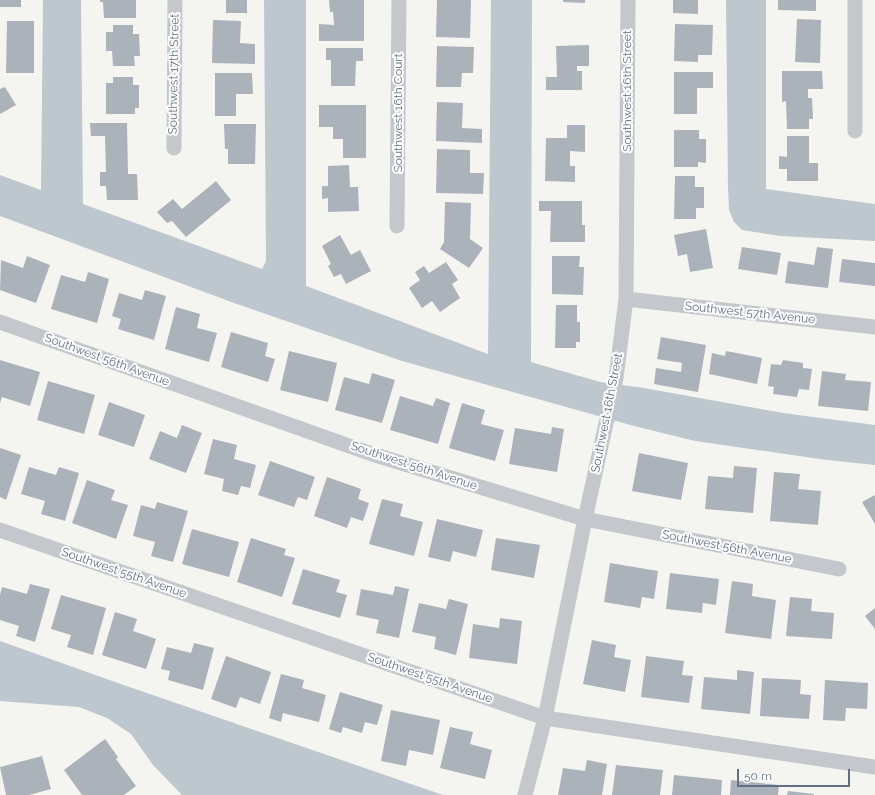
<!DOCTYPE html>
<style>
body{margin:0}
#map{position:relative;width:875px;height:795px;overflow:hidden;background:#f4f5f1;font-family:Raleway,sans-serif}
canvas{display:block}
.scale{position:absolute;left:737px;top:769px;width:113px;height:18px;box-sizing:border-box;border:2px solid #626f83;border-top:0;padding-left:5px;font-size:12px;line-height:14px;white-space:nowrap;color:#626f83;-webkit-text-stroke:3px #fff;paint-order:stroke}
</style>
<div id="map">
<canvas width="875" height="795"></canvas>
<div class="scale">50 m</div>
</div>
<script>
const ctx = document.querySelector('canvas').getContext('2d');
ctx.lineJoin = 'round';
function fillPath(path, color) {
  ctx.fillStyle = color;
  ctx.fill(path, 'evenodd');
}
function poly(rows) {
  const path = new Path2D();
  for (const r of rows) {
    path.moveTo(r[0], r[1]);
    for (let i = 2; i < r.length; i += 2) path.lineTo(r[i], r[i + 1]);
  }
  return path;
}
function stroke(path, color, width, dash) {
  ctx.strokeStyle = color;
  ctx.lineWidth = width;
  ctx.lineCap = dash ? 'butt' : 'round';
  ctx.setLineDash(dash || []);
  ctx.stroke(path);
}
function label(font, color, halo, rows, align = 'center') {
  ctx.font = font + ' Raleway,sans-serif';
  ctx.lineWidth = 4;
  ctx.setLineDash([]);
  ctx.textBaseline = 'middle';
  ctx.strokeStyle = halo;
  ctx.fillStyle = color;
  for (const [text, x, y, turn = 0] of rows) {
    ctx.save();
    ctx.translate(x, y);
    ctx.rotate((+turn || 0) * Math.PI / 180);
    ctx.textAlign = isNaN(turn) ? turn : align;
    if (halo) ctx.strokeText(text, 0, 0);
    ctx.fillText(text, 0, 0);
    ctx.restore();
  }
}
fillPath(poly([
 [43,0,81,0,83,204,262,269,266,261,264,0,306,0,306,286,488,354,491,0,532,0,531,362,600,382,644,388,783,413,875,425,875,465,827,460,695,441,634,426,402,361,234,303,0,216,0,175,41,190],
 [726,0,766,0,766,189,875,204,875,241,780,236,742,230,734,222,729,210,728,187],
 [0,641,115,682,443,795,182,795,153,765,131,734,107,718,79,707,0,701]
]), '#bec7ce');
fillPath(poly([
 [0,0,21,0,21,7,0,7],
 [100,0,136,0,136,18,104,18,103,2,100,2],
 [226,0,247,0,247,13,226,13],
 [329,0,364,0,364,41,319,41,319,24,334,25,333,12,330,12],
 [437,0,471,0,470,38,436,37],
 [563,0,585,0,585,3,563,2],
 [673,0,698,0,698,14,673,13],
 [778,0,816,0,816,11,778,10],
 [797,19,821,20,820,63,795,62],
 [213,20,241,21,240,43,255,44,255,64,212,63],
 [7,21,34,21,34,73,6,73],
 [675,24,713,25,712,55,698,55,698,62,674,61],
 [113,25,133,25,133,34,139,34,140,56,134,56,135,66,113,66,112,51,106,51,106,32,113,32],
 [589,45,589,66,577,66,577,71,582,71,582,90,546,90,546,77,557,77,556,46],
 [437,46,474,47,473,73,462,73,461,87,436,87],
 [326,48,363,48,363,61,356,61,355,86,331,86,331,60,326,60],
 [782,71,822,71,823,89,808,89,808,98,812,98,813,119,809,119,809,129,787,129,786,101,782,102],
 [674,72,713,72,713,88,697,88,697,114,674,114],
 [215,73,252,73,253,94,236,94,236,116,215,116],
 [113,77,133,77,133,85,139,85,139,108,135,108,135,114,106,114,106,83,113,83],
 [5,87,16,105,0,114,0,89],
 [437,102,463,103,462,128,482,129,482,143,436,141],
 [319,105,366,105,366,158,343,158,343,139,333,139,333,127,319,127],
 [90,123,127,123,128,174,137,174,138,200,107,200,106,186,100,186,100,172,106,172,105,136,91,136],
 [224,124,256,124,255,164,228,164,228,149,225,149],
 [567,125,585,125,585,152,570,151,570,166,575,166,575,182,545,181,546,138,567,138],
 [674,130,699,130,699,139,706,139,706,163,698,162,698,167,674,167],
 [787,136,809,136,809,163,818,163,818,181,787,181,787,169,779,169,779,156,787,157],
 [437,149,470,150,470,173,484,173,483,194,436,193],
 [349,165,350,187,358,187,359,211,328,212,328,198,322,199,322,186,328,186,328,166],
 [675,176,695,176,695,187,704,187,704,208,696,208,696,219,674,219],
 [216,181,231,200,186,237,172,221,167,223,157,212,173,199,182,209],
 [539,201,582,201,582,225,585,225,585,242,550,242,551,211,539,211],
 [445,202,471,203,470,239,483,248,469,268,440,249,444,242],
 [706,229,713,268,690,272,687,254,678,256,674,235],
 [340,235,351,255,360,250,371,271,346,284,341,274,334,277,328,266,331,264,322,246],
 [742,247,781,253,777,275,738,269],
 [817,247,833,249,828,288,785,283,788,261,814,265],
 [27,256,50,265,36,303,0,290,1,260,23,268],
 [552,256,580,256,579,267,584,267,583,295,552,294],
 [842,259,875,263,875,286,839,282],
 [446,262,458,280,452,284,460,298,440,312,432,301,422,308,409,288,420,280,415,272,424,266,429,273],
 [88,272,109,279,97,323,51,309,61,275,85,282],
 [145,290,166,296,154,340,118,329,121,319,112,316,119,293,142,300],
 [556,305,577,305,577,322,580,322,580,342,576,342,576,348,555,348],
 [176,307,200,314,197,328,217,333,209,362,165,349],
 [231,332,268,343,265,356,275,359,268,382,221,367],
 [661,337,706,345,698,392,654,384,656,368,681,372,682,363,657,359],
 [289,351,337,363,328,402,280,390],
 [726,351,762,358,757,384,709,374,712,353,725,356],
 [0,360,40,372,30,406,2,397,0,403],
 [783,360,803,363,803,368,812,369,809,390,799,389,797,397,773,394,774,387,768,386,771,364,781,365],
 [822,371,846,374,845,380,871,382,868,411,818,406],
 [372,373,395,380,382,423,335,410,344,377,369,384],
 [48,381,95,395,84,434,37,420],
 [400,396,433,406,436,398,450,403,438,444,390,430],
 [109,402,145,415,134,447,98,435],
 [462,403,485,410,481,424,504,430,495,461,449,448],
 [182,425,202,433,186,473,149,459,160,431,177,438],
 [552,427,564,429,557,472,509,464,515,428,551,434],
 [213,439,237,445,234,459,256,465,250,488,241,486,238,495,222,491,224,479,204,474],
 [0,448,21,455,6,500,0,497],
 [639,453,688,463,681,500,632,491],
 [270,461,315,477,307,500,298,497,294,507,258,495],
 [734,466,757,468,753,513,705,509,708,476,733,478],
 [29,467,56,475,59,467,79,473,65,521,41,514,45,501,21,494],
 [774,472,800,474,798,489,821,491,818,525,770,521],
 [327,477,361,489,358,499,369,503,363,521,351,517,347,528,314,516],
 [87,480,115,490,111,500,128,505,116,539,72,523],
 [875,495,875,524,862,502],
 [382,499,403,504,400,516,423,522,414,556,369,544],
 [157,502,188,511,173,562,151,556,155,542,133,536,141,505,155,509],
 [437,519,483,530,476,557,453,551,450,562,428,557],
 [192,529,239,542,229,577,182,564],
 [251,538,286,549,284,555,295,558,282,597,237,582],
 [496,538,540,545,534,578,491,570],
 [610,563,658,571,654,599,642,597,640,608,604,602],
 [303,569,340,580,336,592,347,595,340,618,292,604],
 [670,573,719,579,716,605,703,603,702,613,666,609],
 [732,581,753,584,752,596,776,600,771,639,725,633],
 [30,584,50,589,35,642,16,636,19,626,0,620,0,595,2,587,27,594],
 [395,586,409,589,399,638,376,633,379,620,356,615,361,589,393,595],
 [61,595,106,608,93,655,67,647,71,635,51,629],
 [790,597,812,599,811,611,834,613,832,639,786,636],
 [449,599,468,604,456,655,434,649,436,637,412,632,419,603,446,609],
 [875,608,875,629,865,616],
 [115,612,137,619,133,631,156,639,146,669,102,655],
 [500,618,522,621,517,664,469,658,473,624,499,628],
 [592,640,616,645,614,657,631,660,625,692,583,684],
 [194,643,214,648,203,690,168,680,170,671,161,669,167,647,191,653],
 [226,656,271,672,260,704,240,697,236,708,211,699],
 [646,656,684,661,682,675,693,676,689,703,641,697],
 [737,670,754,672,750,714,701,709,704,677,737,680],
 [281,674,304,680,302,688,326,695,319,722,283,713,281,722,269,718],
 [762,678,801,680,800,694,811,695,809,719,760,716],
 [825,680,868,683,867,709,846,708,845,721,823,720],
 [340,692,383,705,377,725,365,722,362,733,343,727,341,733,329,729],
 [391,710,440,720,433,755,409,750,406,766,381,761],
 [450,727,473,732,470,744,492,750,485,779,440,768],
 [105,739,118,757,116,759,136,786,124,795,82,795,64,770],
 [42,756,51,789,29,795,6,795,0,767],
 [587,760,607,764,602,795,558,795,563,768,585,771],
 [616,765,663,770,660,795,612,795],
 [674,775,722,780,721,795,672,795],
 [731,780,779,785,778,795,730,795],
 [788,791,814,794,814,795,787,795]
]), '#acb2b9');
stroke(poly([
 [855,0,855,131],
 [174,148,175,0],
 [397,226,399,0],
 [626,299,875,327],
 [0,322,372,454,585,519,839,569],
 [0,530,545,718,875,767],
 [525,795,545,718,585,519,616,378,626,299,628,0]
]), '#c4c7cb', 15);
label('12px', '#626f83', '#fff', [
 ["Southwest 17th Street",174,74,-89],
 ["Southwest 16th Street",627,91,-90],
 ["Southwest 16th Court",398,113,-90],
 ["Southwest 57th Avenue",750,313,6],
 ["Southwest 56th Avenue",107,360,20],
 ["Southwest 16th Street",607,413,-79],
 ["Southwest 56th Avenue",414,466,18],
 ["Southwest 56th Avenue",727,547,11],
 ["Southwest 55th Avenue",124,573,19],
 ["Southwest 55th Avenue",430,678,19]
]);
</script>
